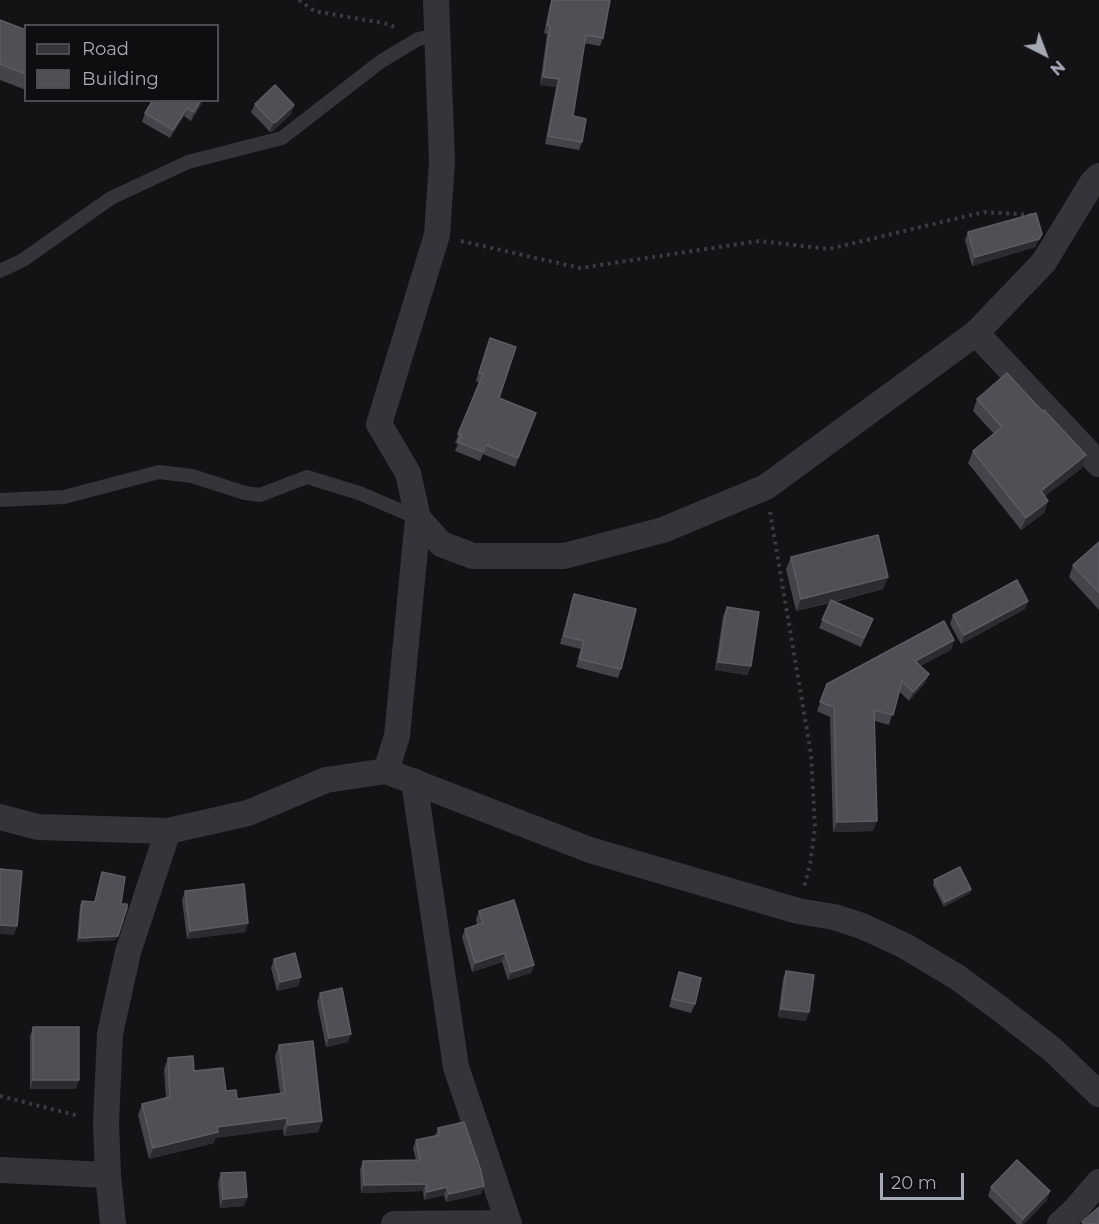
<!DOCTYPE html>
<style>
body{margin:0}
#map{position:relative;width:1099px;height:1224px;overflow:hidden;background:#131315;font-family:Montserrat,sans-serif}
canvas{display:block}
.legend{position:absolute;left:24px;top:24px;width:195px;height:78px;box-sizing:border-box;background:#0e0e10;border:2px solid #4a4c52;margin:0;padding:8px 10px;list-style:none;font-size:18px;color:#a5a8b5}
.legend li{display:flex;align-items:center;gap:12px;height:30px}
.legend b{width:30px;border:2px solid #4a4c52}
.north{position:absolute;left:1015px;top:24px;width:60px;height:60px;-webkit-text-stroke:4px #0e0e10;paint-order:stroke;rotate:138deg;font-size:16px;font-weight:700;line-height:24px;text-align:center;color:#a5a8b5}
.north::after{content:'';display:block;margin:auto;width:21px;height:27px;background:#a5a8b5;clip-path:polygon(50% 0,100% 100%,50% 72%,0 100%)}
.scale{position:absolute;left:880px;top:1173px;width:84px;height:27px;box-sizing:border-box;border:3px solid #a5a8b5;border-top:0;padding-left:8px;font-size:18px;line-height:21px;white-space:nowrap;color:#a5a8b5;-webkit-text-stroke:4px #0e0e10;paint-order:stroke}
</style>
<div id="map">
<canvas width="1099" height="1224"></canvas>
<ul class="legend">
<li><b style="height:8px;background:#34343a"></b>Road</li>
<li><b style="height:16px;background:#4f4f56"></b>Building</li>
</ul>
<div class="north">N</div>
<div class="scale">20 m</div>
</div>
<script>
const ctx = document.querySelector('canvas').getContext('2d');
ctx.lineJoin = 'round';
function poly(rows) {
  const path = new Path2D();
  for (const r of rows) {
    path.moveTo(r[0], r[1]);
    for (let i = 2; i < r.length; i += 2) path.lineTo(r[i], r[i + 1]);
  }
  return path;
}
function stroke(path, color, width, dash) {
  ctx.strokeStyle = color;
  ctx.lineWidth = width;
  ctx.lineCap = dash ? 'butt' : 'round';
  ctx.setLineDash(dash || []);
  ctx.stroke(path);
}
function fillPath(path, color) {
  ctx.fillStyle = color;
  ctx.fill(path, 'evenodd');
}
stroke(poly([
 [299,0,314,11,388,24,396,28],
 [461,241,580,268,759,241,829,249,984,212,1032,215],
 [770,512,811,754,815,827,810,865,804,887],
 [0,1096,79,1116]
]), '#3a3b41', 4, [3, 4.5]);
stroke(poly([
 [0,271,23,260,111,198,188,162,282,138,380,62,418,39,438,35],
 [0,500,64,497,159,472,192,476,245,493,260,495,307,477,359,493,418,518]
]), '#34343a', 14);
stroke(poly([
 [976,333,1099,464],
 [418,518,441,544,473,556,564,556,663,530,766,487,976,333,1044,262,1092,183,1099,176],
 [386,771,397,736,418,518,408,473,379,424,437,235,442,162,436,0],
 [414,781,456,1067,509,1224],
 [0,817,38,827,168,831,248,813,326,780,386,771,590,850,798,911,834,917,862,926,905,946,957,977,999,1008,1053,1050,1099,1094],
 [0,1170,108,1175],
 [113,1224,108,1175,106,1123,110,1034,128,952,168,831],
 [394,1224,509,1223],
 [1060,1224,1076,1209,1099,1182]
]), '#34343a', 26);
fillPath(poly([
 [551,0,610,0,603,38,600,46,584,43,573,116,582,142,579,150,545,144,556,87,540,85,547,34,544,33],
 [0,20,26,30,26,90,0,80],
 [153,100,204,100,191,121,184,116,170,138,142,122,145,113],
 [255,104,294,105,291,114,273,131,270,132,251,112],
 [968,232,1042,234,1035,247,972,266,965,240],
 [490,338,499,398,536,413,515,467,483,454,480,461,455,451,458,444,455,443,479,383,476,381],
 [977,399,1082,468,1045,496,1048,501,1044,513,1021,530,968,463,973,451,994,434,973,411],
 [1099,542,1099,610,1069,577,1073,565],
 [791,557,888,577,883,589,835,602,873,619,861,647,819,628,830,603,796,611,786,569],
 [574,594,621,669,618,678,576,667,581,649,560,644,571,603],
 [1028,601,1025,609,961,644,950,624,953,615],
 [727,607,751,666,747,675,715,670,723,616],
 [954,640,951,650,920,666,929,674,925,683,909,701,899,691,889,725,875,721,873,831,833,832,830,717,817,711,827,684],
 [102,872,116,940,77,942,80,905,82,901,94,902],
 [934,880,971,889,970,893,944,907,933,885],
 [185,891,248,923,245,932,187,939,182,900],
 [479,911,534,965,531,973,508,980,502,962,472,972,462,937,465,929,477,925,476,919],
 [274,959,301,977,298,986,277,991,271,968],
 [786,971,806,1021,778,1017,783,979],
 [679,972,695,1004,691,1013,669,1007],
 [320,993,348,1042,326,1047,317,1002],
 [33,1027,76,1089,30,1089,30,1036],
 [279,1045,322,1121,318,1132,284,1136,283,1129,215,1138,214,1143,149,1159,138,1115,142,1104,166,1098,164,1069,168,1058,226,1091,237,1099,280,1094,275,1056],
 [438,1128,484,1186,481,1194,446,1202,444,1195,424,1200,423,1191,361,1193,360,1169,363,1161,416,1160,413,1148,416,1140,435,1136],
 [221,1173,247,1197,244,1206,220,1208,218,1182],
 [991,1187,1047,1200,1024,1224,1017,1224,988,1196]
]), '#44444a');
fillPath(poly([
 [543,77,559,79,556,87,540,85],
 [201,100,204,100,191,121,194,112],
 [294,105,291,114,273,131,270,132,273,123],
 [187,108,184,116,170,138,173,130],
 [1042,234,1035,247,972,266,975,257],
 [1086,455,1082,468,1036,503,1041,491],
 [1048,501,1044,513,1021,530,1026,518],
 [888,577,883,589,796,611,801,599],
 [1028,601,1025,609,961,644,964,635],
 [954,640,951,650,911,671,915,661],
 [718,662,751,666,747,675,715,670],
 [929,674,925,683,909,701,913,692],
 [877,821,873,831,833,832,837,822],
 [971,889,970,893,944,907,945,902],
 [248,923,245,932,187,939,190,931],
 [0,925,17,926,14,935,0,934],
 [118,936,116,940,77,942,79,938],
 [505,953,502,962,472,972,475,963],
 [534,965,531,973,508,980,511,972],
 [301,977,298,986,277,991,280,982],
 [781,1009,809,1012,806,1021,778,1017],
 [351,1034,348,1042,326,1047,329,1038],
 [33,1080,79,1080,76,1089,30,1089],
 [287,1118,283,1129,215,1138,214,1143,149,1159,153,1148,217,1127],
 [322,1121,318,1132,284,1136,288,1125],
 [426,1184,423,1191,361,1193,364,1185],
 [484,1186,481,1194,446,1202,449,1194],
 [447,1187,444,1195,424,1200,427,1192],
 [1050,1191,1047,1200,1024,1224,1022,1224,1023,1219],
 [247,1197,244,1206,220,1208,223,1199]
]), '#2c2c30');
const building = poly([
 [552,0,610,0,603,38,586,35,573,116,586,119,582,142,548,136,559,79,543,77,550,26,547,25,552,0],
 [0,20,26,30,26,74,0,64,0,20],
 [275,85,294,105,276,122,273,123,255,104,275,85],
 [153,100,201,100,194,112,187,108,173,130,145,113,153,100],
 [1036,213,1042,234,1039,239,975,257,968,232,1036,213],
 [490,338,516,347,499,398,536,413,518,458,486,445,483,452,458,442,461,435,458,434,483,374,479,373,490,338],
 [1007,373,1042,411,1044,410,1086,455,1041,491,1048,501,1026,518,973,451,1002,427,977,399,1007,373],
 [878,535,888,577,801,599,791,557,878,535],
 [1099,542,1099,593,1073,565,1099,542],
 [1017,580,1028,601,964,635,953,615,1017,580],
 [574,594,636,609,621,669,579,659,584,641,564,636,574,594],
 [831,600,873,619,864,638,822,620,831,600],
 [727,607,759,612,751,666,718,662,727,607],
 [944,621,954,640,915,661,929,674,913,692,902,681,893,715,874,710,877,821,837,822,834,707,820,702,827,684,944,621],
 [960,867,971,889,945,902,934,880,960,867],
 [0,869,22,871,17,926,0,925,0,869],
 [102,872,125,877,121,904,127,904,127,908,118,936,79,938,82,901,95,902,102,872],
 [244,884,248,923,190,931,185,891,244,884],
 [514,900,534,965,511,972,505,953,475,963,465,929,483,923,479,911,514,900],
 [295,953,301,977,280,982,274,959,295,953],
 [786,971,814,975,809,1012,781,1009,786,971],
 [679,972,701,978,695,1004,672,999,679,972],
 [342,988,351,1034,329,1038,320,993,342,988],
 [33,1027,79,1027,79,1080,33,1080,33,1027],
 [313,1041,322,1121,288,1125,287,1118,217,1127,218,1132,153,1148,142,1104,170,1097,168,1058,193,1056,194,1071,223,1068,226,1091,236,1090,237,1099,285,1093,279,1045,313,1041],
 [464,1122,481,1171,484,1186,449,1194,447,1187,427,1192,426,1184,364,1185,363,1161,420,1160,416,1140,440,1135,438,1128,464,1122],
 [1017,1160,1050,1191,1023,1219,991,1187,1017,1160],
 [245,1172,247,1197,223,1199,221,1173,245,1172],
 [1099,1207,1099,1224,1084,1224,1082,1222,1099,1207]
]);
fillPath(building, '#4f4f56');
stroke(building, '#5c5d64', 1.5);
</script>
